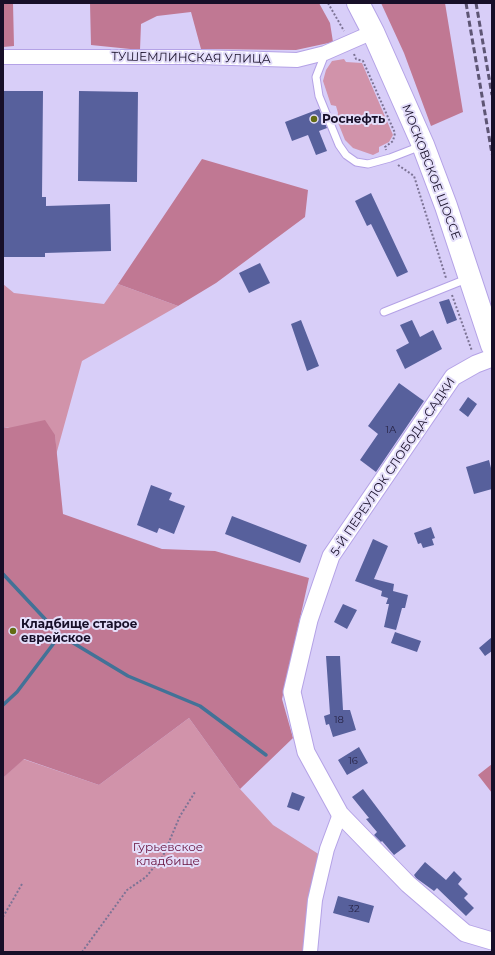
<!DOCTYPE html>
<meta charset="utf-8">
<style>
body{margin:0}
#map{position:relative;width:495px;height:955px;overflow:hidden;background:#d8cef8;font-family:Montserrat,sans-serif}
canvas{display:block}
.frame{position:absolute;inset:0;border:4px solid #170f28;pointer-events:none}
</style>
<div id="map">
<canvas width="495" height="955"></canvas>
<div class="frame"></div>
</div>
<script>
const ctx = document.querySelector('canvas').getContext('2d');
ctx.lineJoin = 'round';
function fillPath(path, color) {
  ctx.fillStyle = color;
  ctx.fill(path, 'evenodd');
}
function poly(rows) {
  const path = new Path2D();
  for (const r of rows) {
    path.moveTo(r[0], r[1]);
    for (let i = 2; i < r.length; i += 2) path.lineTo(r[i], r[i + 1]);
  }
  return path;
}
function stroke(path, color, width, dash) {
  ctx.strokeStyle = color;
  ctx.lineWidth = width;
  ctx.lineCap = dash ? 'butt' : 'round';
  ctx.setLineDash(dash || []);
  ctx.stroke(path);
}
function label(font, color, halo, rows, align = 'center') {
  ctx.font = font + ' Montserrat,sans-serif';
  ctx.lineWidth = 4;
  ctx.setLineDash([]);
  ctx.textBaseline = 'middle';
  ctx.strokeStyle = halo;
  ctx.fillStyle = color;
  for (const [text, x, y, turn = 0] of rows) {
    ctx.save();
    ctx.translate(x, y);
    ctx.rotate((+turn || 0) * Math.PI / 180);
    ctx.textAlign = isNaN(turn) ? turn : align;
    if (halo) ctx.strokeText(text, 0, 0);
    ctx.fillText(text, 0, 0);
    ctx.restore();
  }
}
fillPath(poly([
 [344,59,346,62,362,63,393,135,389,142,379,147,379,152,373,155,353,148,345,140,337,120,338,113,336,106,331,105,323,81,326,70,332,61],
 [3,284,14,293,104,304,118,284,178,306,82,361,56,455,55,435,3,427],
 [189,718,240,789,273,825,320,855,304,952,3,952,3,778,23,759,99,785]
]), '#d193aa');
fillPath(poly([
 [3,3,13,3,14,46,3,47],
 [90,3,319,3,330,23,333,42,296,50,201,49,191,12,157,16,141,24,140,50,91,45],
 [381,3,445,3,463,112,431,126,404,53],
 [202,159,308,190,305,217,216,283,178,306,118,284],
 [45,420,55,435,63,514,162,549,215,551,309,578,282,699,293,738,240,789,189,718,99,785,24,759,3,778,3,427,8,428],
 [492,764,492,793,478,775]
]), '#c07893');
stroke(poly([
 [3,574,60,635,128,676,200,706,266,755],
 [3,705,17,692,60,635]
]), '#427297', 3.5);
fillPath(poly([
 [3,91,43,91,42,197,46,197,46,206,110,204,111,251,45,253,45,257,3,257],
 [79,91,138,92,137,182,78,181],
 [319,109,327,128,319,131,327,151,316,155,308,135,292,141,285,122],
 [371,193,408,272,397,277,371,224,367,226,355,201],
 [260,263,270,283,249,293,239,273],
 [449,299,457,320,447,324,439,302],
 [301,320,319,366,307,371,291,324],
 [412,320,420,337,433,330,442,349,405,369,396,350,409,343,400,325],
 [399,383,424,401,376,472,360,460,378,434,368,426],
 [468,397,477,404,468,417,459,410],
 [489,460,492,472,492,489,474,494,466,467],
 [151,485,172,493,169,500,185,506,174,534,159,528,157,533,137,525],
 [232,516,307,545,300,563,225,534],
 [431,527,435,538,432,539,434,545,423,548,421,543,418,544,414,533],
 [373,539,388,546,374,579,394,584,393,591,408,595,405,608,402,608,396,630,384,627,389,604,386,604,388,598,381,596,382,591,355,581],
 [343,604,357,610,347,629,334,622],
 [395,632,421,641,417,652,391,643],
 [492,637,492,651,485,656,479,648],
 [326,656,340,656,343,710,350,710,356,730,333,737,329,724,326,725,324,716,330,714],
 [359,747,368,763,347,775,338,760],
 [363,789,406,846,394,855,382,841,381,842,374,835,377,832,366,819,369,818,352,797],
 [292,792,305,797,299,811,287,807],
 [425,862,446,880,454,871,462,879,458,884,468,894,464,898,474,908,466,916,437,888,434,891,416,878,414,875],
 [338,896,374,906,369,923,333,913]
]), '#57609c');
const service = poly([
 [325,54,316,77,319,96,339,145,346,155,356,162,368,164,390,158,421,146],
 [384,312,469,278]
]);
const minor = poly([
 [3,57,199,57,297,60,325,53,373,32],
 [310,952,315,900,327,849,340,814]
]);
const tertiary = poly([
 [492,358,476,364,453,377,331,556,309,620,292,692,306,752,340,814,408,884,465,933,492,941]
]);
const primary = poly([
 [358,3,373,32,423,145,446,206,492,345]
]);
stroke(service, '#b4a2e6', 9);
stroke(minor, '#b4a2e6', 16);
stroke(tertiary, '#b4a2e6', 19);
stroke(primary, '#b4a2e6', 24);
stroke(poly([
 [328,3,344,31],
 [354,54,356,59,363,61,395,133,393,141,385,147,386,150],
 [398,165,414,176,446,278],
 [452,295,472,351],
 [3,917,22,884],
 [82,952,127,890,146,877,163,856,180,816,195,792]
]), '#7c7395', 2, [2, 2]);
stroke(service, '#fff', 7);
stroke(minor, '#fff', 14);
stroke(tertiary, '#fff', 17);
stroke(primary, '#fff', 22);
stroke(poly([
 [466,3,492,154],
 [476,3,492,95]
]), '#5e5574', 3, [6, 3]);
for (const [x, y, r, color] of [
 [314,119,4,"#636c13"],
 [13,631,4,"#636c13"]
]) {
  const dot = new Path2D();
  dot.arc(x, y, r, 0, 2 * Math.PI);
  ctx.fillStyle = color;
  ctx.fill(dot);
  stroke(dot, '#e4defa', 1.5);
}
label('10px', '#272345', null, [
 ["1А",391,430],
 ["18",339,720],
 ["16",353,761],
 ["32",354,909]
]);
label('12px', '#170f28', '#e4defa', [
 ["ТУШЕМЛИНСКАЯ УЛИЦА",191,58,1],
 ["МОСКОВСКОЕ ШОССЕ",431,172,69],
 ["5-Й ПЕРЕУЛОК СЛОБОДА-САДКИ",393,467,-56]
]);
label('bold 12px', '#170f28', '#e4defa', [
 ["Роснефть",322,119],
 ["Кладбище старое",21,624],
 ["еврейское",21,638]
], 'left');
label('12px', '#660f3b', '#e4defa', [
 ["Гурьевское",168,847],
 ["кладбище",168,861]
]);
</script>
